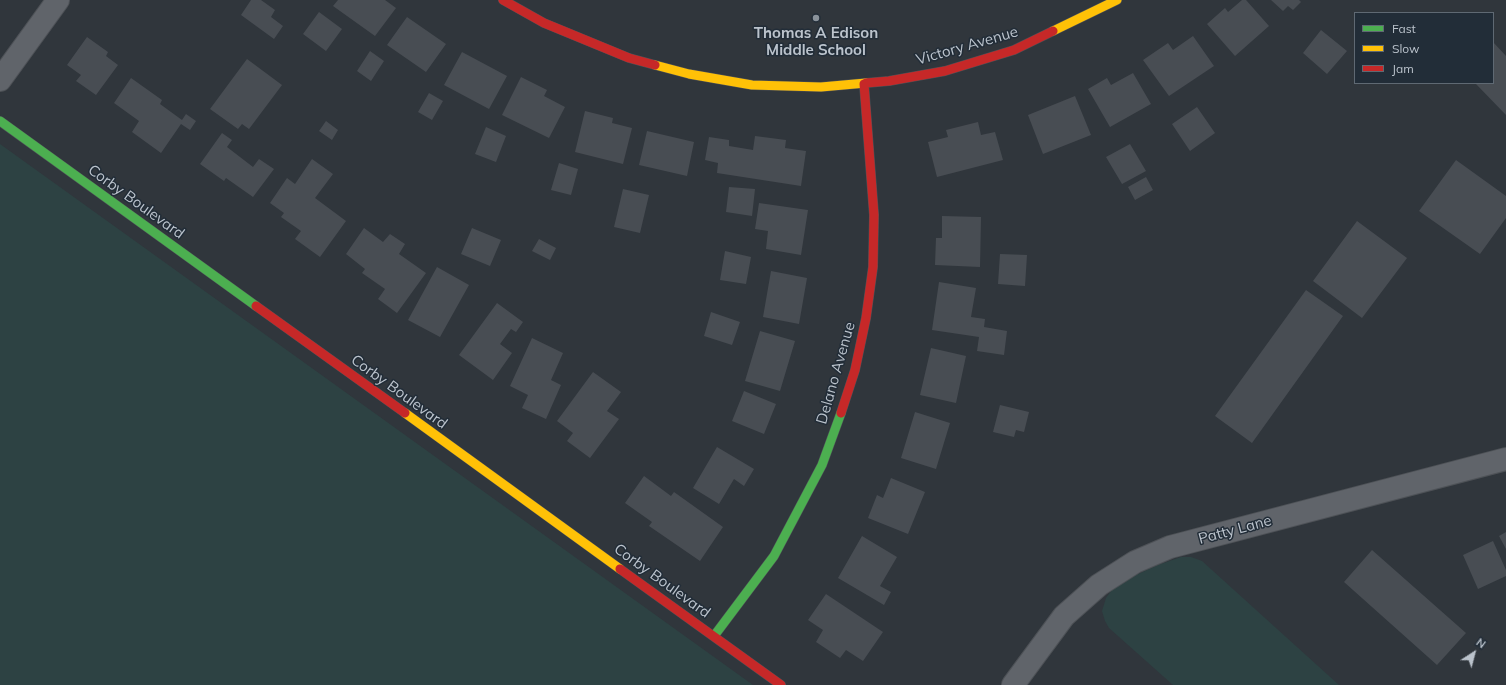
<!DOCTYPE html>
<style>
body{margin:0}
#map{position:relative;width:1506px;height:685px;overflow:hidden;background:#30363c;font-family:Mulish,sans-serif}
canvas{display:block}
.legend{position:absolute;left:1354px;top:12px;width:140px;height:72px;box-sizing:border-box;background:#222d38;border:1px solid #5f6973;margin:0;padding:5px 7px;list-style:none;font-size:12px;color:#bbc3cc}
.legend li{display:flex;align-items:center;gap:8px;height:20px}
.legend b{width:20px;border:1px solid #5f6973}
.north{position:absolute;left:1454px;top:633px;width:40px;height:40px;-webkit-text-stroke:3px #222d38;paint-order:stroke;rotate:36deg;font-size:11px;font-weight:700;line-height:16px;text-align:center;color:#bbc3cc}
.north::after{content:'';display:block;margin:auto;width:14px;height:18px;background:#bbc3cc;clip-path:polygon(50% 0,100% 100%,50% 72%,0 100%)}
</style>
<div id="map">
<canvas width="1506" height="685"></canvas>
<ul class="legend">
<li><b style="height:5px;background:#4caf50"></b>Fast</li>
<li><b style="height:5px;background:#ffc107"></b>Slow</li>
<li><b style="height:5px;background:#c62828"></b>Jam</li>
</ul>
<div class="north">N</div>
</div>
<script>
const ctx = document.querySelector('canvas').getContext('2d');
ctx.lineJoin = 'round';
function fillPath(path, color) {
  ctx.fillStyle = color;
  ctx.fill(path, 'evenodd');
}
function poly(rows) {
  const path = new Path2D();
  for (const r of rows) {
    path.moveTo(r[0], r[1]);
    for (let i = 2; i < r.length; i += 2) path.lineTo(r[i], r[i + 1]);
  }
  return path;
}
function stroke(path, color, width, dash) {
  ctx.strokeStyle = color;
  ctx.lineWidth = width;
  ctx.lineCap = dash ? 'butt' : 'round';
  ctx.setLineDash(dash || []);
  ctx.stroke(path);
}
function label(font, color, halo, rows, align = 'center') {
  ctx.font = font + ' Mulish,sans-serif';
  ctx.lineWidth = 3;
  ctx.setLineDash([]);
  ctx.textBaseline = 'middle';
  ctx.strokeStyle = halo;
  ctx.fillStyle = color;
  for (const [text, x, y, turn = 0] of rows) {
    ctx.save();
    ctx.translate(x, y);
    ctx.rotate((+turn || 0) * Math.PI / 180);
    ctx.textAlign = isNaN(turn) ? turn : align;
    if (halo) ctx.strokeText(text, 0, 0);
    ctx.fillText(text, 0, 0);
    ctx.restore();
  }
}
fillPath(poly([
 [0,144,753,685,0,685],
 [1181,557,1191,557,1202,561,1339,685,1173,685,1109,628,1105,621,1102,611,1106,598,1112,590,1136,575,1158,565]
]), '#2d4243');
fillPath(poly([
 [251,0,261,0,275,10,271,17,283,26,274,39,241,15],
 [338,0,385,0,396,8,375,36,333,6],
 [1242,0,1246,0,1269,26,1235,56,1207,24,1225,8,1228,12],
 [1271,0,1299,0,1301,2,1293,10,1288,6,1283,11],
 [319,12,342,29,326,51,303,34],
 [407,17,446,44,426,72,387,45],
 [1321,30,1347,51,1327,74,1303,53],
 [1193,36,1214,66,1169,96,1143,60,1168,43,1173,50],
 [87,37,108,52,106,56,118,65,96,95,76,81,81,75,67,65],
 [1493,42,1506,56,1506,115,1475,83,1493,83],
 [370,51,384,61,371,81,357,71],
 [462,52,507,76,489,109,444,85],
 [247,59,282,85,249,129,242,124,238,129,210,109],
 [1133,73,1151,104,1110,127,1088,89,1107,78,1111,85],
 [521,77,547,90,544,96,565,107,549,138,502,115],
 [131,78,162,100,160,104,182,120,186,114,196,121,190,130,181,124,161,153,132,132,139,121,114,103],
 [429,93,443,101,432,120,418,112],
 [1075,96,1091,135,1043,154,1028,115],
 [1197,107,1215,133,1190,151,1172,124],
 [585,111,613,118,612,123,632,128,623,164,575,152],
 [326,121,338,130,332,140,319,131],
 [978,122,981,135,995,132,1003,160,937,177,928,142,948,137,946,130],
 [486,127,506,136,496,162,475,154],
 [647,131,694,142,687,176,639,165],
 [222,133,232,140,227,147,253,167,259,159,274,169,253,197,226,178,224,181,200,164],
 [755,136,786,140,785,148,806,151,801,186,717,173,718,163,705,160,709,137,729,140,729,146,753,150],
 [1130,144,1146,171,1122,184,1106,157],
 [312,159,333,174,315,198,346,221,320,257,295,239,301,231,281,217,284,213,270,203,287,178,295,184],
 [1456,160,1506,196,1506,218,1480,254,1419,211],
 [559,163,578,169,571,195,551,190],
 [1146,177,1153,190,1135,200,1128,187],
 [729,187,755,189,752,216,726,212],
 [623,189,649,195,640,233,614,227],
 [759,203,808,210,801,255,766,249,768,231,755,229],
 [942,216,981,217,980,267,935,265,936,238,942,238],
 [1357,221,1407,258,1362,318,1313,281],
 [364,228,383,242,390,234,405,244,399,254,426,273,397,313,378,299,385,289,362,273,365,269,346,254],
 [472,228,501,240,490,266,461,254],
 [539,239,556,248,550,260,532,251],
 [725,251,751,257,746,284,720,280],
 [1000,254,1027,255,1025,286,998,284],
 [437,267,469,285,440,337,408,320],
 [771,271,807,278,799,324,763,317],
 [939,282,976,288,971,317,985,319,984,327,1007,331,1004,355,977,351,979,337,932,330],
 [1306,290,1343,316,1252,443,1215,416],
 [497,303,523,322,516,332,511,329,500,344,512,353,493,380,459,355],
 [711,312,740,322,732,345,704,336],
 [760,331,795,341,780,391,745,381],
 [532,338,563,353,551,380,561,385,546,419,522,408,528,395,510,386],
 [931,348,966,356,956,403,920,395],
 [593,372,621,392,607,411,619,419,590,458,567,441,573,433,557,421],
 [744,391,776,404,764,434,732,421],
 [1000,405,1029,412,1024,432,1016,430,1014,437,993,432],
 [915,412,950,423,936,469,901,458],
 [717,447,754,469,744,486,734,479,719,504,693,488],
 [644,476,671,496,674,492,723,527,700,561,649,526,652,522,625,503],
 [891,478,925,492,908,534,868,518,877,495,883,498],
 [1506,532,1506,549,1499,536],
 [862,536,897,557,880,586,891,592,884,605,838,578],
 [1493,541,1506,570,1506,576,1478,589,1463,555],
 [1372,550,1466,633,1437,665,1344,582],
 [826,594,883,632,863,661,846,650,840,658,816,642,823,630,808,620]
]), '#484d53');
const street = poly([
 [0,80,58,0],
 [1013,685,1064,616,1099,585,1135,562,1170,547,1506,459]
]);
const fast = poly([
 [0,121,256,306],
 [714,636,774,556,822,465,841,413]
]);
const slow = poly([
 [1053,31,1117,0],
 [655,65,689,74,752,85,821,87,866,83],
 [405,413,620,569]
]);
const jam = poly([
 [503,0,544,23,629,58,655,65],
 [866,83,889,81,945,71,1014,50,1053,31],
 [256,306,405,413],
 [841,413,855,370,866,318,873,267,874,215,864,84],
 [620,569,781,685]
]);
stroke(street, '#4e5257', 24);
stroke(fast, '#4e5257', 10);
stroke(slow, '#4e5257', 10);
stroke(jam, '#4e5257', 10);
stroke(street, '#60646a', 22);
stroke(fast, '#4caf50', 9);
stroke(slow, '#ffc107', 9);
stroke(jam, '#c62828', 9);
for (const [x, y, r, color] of [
 [816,18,4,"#8a929a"]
]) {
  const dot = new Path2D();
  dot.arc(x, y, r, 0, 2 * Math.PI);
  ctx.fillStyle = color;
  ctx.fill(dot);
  stroke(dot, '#222d38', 1.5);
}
label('bold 15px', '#bbc3cc', '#222d38', [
 ["Thomas A Edison",816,33],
 ["Middle School",816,50]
]);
label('15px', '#bbc3cc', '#222d38', [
 ["Victory Avenue",967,46,-16],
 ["Corby Boulevard",136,202,36],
 ["Delano Avenue",836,373,-74],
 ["Corby Boulevard",399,392,36],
 ["Patty Lane",1235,530,-15],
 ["Corby Boulevard",662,581,36]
]);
</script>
